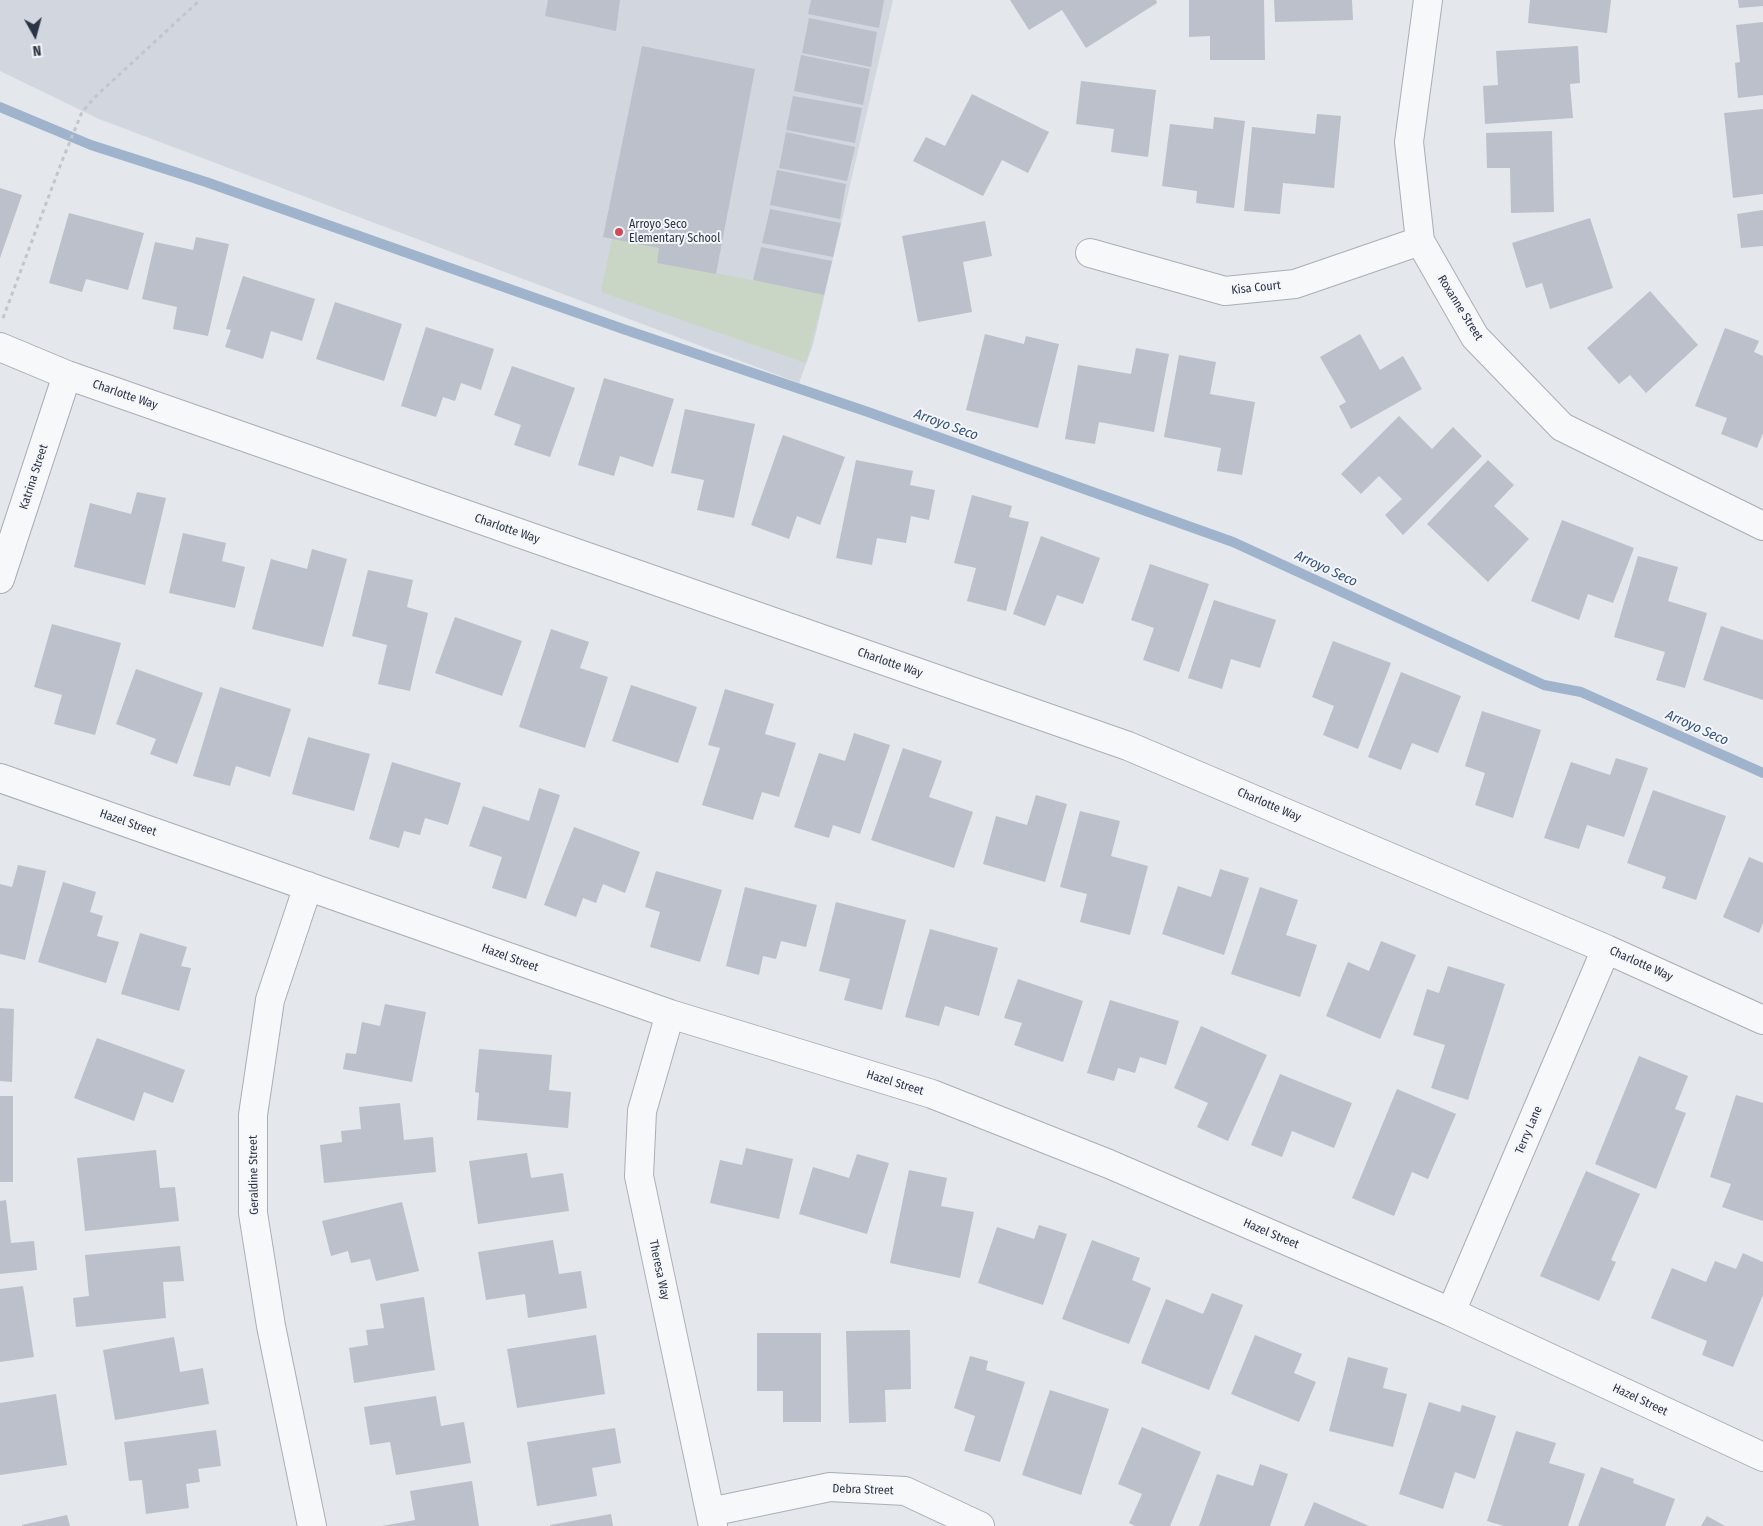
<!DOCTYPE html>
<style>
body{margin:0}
#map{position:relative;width:1763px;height:1526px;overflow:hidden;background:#e4e7ec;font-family:"Fira Sans Condensed",sans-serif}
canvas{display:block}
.north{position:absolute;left:10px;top:10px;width:50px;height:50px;-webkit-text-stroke:4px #f4f6f9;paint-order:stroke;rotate:173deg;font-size:14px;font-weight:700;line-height:20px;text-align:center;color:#2b3445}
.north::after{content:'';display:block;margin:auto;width:18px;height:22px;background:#2b3445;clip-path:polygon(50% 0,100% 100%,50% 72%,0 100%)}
</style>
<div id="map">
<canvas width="1763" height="1526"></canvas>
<div class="north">N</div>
</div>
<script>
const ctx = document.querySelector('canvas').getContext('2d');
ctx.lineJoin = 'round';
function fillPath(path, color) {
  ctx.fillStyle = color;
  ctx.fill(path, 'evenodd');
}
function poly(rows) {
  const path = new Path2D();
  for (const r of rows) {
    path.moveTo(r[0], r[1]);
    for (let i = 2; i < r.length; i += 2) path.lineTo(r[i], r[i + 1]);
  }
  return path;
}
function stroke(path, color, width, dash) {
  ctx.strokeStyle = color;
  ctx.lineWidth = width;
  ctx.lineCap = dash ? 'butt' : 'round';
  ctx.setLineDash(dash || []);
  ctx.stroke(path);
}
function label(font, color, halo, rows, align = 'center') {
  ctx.font = font + ' "Fira Sans Condensed",sans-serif';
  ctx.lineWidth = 4;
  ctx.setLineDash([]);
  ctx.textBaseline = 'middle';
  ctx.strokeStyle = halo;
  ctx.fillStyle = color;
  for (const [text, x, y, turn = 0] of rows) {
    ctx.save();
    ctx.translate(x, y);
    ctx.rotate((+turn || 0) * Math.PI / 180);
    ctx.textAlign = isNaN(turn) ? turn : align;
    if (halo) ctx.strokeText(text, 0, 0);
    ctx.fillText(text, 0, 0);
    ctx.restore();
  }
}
fillPath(poly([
 [0,0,893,0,813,345,799,383,99,119,0,71]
]), '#d2d6de');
fillPath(poly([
 [612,238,659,248,657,263,753,280,824,295,806,363,601,292]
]), '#c9d6c5');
stroke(poly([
 [0,107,91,145,206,182,626,330,868,412,1233,542,1544,685,1581,692,1763,773]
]), '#9fb4cc', 10);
fillPath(poly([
 [548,0,620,0,616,31,545,16],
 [811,0,884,0,879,28,808,14],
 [1010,0,1156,0,1157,3,1086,48,1062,10,1029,30],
 [1189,0,1264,0,1265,60,1210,60,1210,36,1189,37],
 [1274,0,1352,0,1353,20,1275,22],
 [1530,0,1611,0,1607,33,1528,23],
 [1738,0,1763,0,1763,6,1739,8],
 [809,18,877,32,871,67,802,53],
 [1763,22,1763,95,1738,98,1735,63,1740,62,1736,25],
 [642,46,755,69,716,274,657,263,659,248,603,237],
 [1578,46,1580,83,1570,84,1573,118,1485,124,1483,86,1498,85,1496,51],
 [801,55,870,69,863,105,794,91],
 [1081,81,1156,90,1148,157,1111,152,1114,129,1076,124],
 [972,94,1049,132,1028,173,1002,160,983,196,913,161,926,137,945,146],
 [793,96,862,108,855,143,786,130],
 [1763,109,1763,194,1733,198,1724,113],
 [1317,114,1341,116,1334,188,1283,183,1280,214,1244,211,1252,127,1315,134],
 [1214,117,1245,121,1234,208,1196,203,1197,191,1162,186,1170,124,1213,129],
 [1552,131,1554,212,1511,213,1510,168,1487,168,1486,133],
 [786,132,855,147,847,181,779,168],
 [777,170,846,184,840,219,770,205],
 [0,188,22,195,0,258],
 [770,209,841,223,833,257,762,243],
 [1763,210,1763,246,1741,248,1737,214],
 [69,213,144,233,128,290,86,279,82,292,49,283],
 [1590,218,1613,288,1550,309,1542,283,1526,288,1512,243],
 [985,221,992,256,963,262,972,312,918,322,902,236],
 [196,237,229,244,208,336,173,329,177,307,142,299,155,242,193,250],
 [761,247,832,261,824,295,753,280],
 [243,276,315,299,302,341,271,331,263,359,225,347,231,330,226,329],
 [1650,291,1698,345,1646,393,1630,375,1619,384,1587,348],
 [335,302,402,324,384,381,316,359],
 [426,327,494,349,481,390,461,383,455,401,443,397,436,417,401,406],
 [1725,328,1759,341,1754,352,1763,356,1763,433,1757,448,1721,434,1727,418,1695,406],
 [985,334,1024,344,1026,336,1059,344,1038,428,966,410],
 [1360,334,1380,370,1403,356,1422,389,1351,429,1339,406,1346,402,1320,357],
 [1136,348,1169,354,1154,432,1099,422,1095,444,1065,439,1078,365,1131,374],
 [1179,355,1216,362,1210,394,1255,402,1242,475,1217,471,1221,448,1164,437],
 [512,366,575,388,550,457,514,445,521,425,494,415],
 [604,378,674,399,653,467,620,456,614,476,578,465],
 [685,409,755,424,734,518,697,510,704,480,671,473],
 [1399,416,1432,449,1453,427,1482,456,1403,535,1385,515,1402,499,1379,476,1361,494,1341,474],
 [783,435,845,457,820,525,797,516,789,539,751,525],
 [856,460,913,471,910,485,935,490,929,520,911,516,906,543,877,538,872,565,836,558],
 [1488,460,1514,485,1494,506,1529,539,1488,582,1427,524],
 [137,492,166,498,145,585,74,567,90,503,131,514],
 [972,495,1012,506,1009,517,1029,522,1006,611,967,601,976,568,954,563],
 [1562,520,1634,548,1613,603,1588,594,1579,620,1531,601],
 [183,533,226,543,222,561,245,567,235,608,169,593],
 [1041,536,1100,558,1083,604,1057,595,1045,626,1013,614],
 [312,549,347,559,323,647,252,629,271,559,307,569],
 [1638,556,1678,567,1668,601,1707,613,1685,688,1656,680,1665,652,1614,637],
 [1150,564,1209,584,1179,672,1143,660,1154,628,1131,620],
 [368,570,413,580,407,607,428,613,410,691,378,684,387,645,352,636],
 [1214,600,1276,620,1260,668,1231,659,1222,689,1188,678],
 [455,617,522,641,502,696,435,673],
 [52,624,121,643,95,735,54,724,62,695,34,687],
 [1721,626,1763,640,1763,700,1703,680],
 [551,629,589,642,580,668,608,677,585,748,519,727],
 [1333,641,1391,663,1358,749,1323,735,1334,706,1312,697],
 [136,669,203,693,177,764,150,754,156,739,116,724],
 [1401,672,1461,696,1438,753,1412,743,1401,770,1368,757],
 [631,685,697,707,678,763,612,741],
 [220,687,291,709,270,777,236,766,230,786,193,776],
 [725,689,774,704,765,734,796,743,779,797,762,792,753,820,702,805,720,748,708,745],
 [1482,711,1541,730,1513,818,1475,805,1485,773,1465,766],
 [854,733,890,745,860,834,833,825,829,838,794,827,819,753,845,761],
 [308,737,370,754,354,811,292,794],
 [903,748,942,761,929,797,973,812,954,868,871,840],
 [1616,758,1648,768,1624,837,1587,825,1579,849,1544,838,1571,762,1610,775],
 [392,762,461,783,448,825,425,818,420,835,404,831,399,848,369,839],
 [539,788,560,795,526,899,492,888,502,857,469,846,483,806,529,821],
 [1653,790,1726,816,1696,900,1662,888,1666,877,1627,863],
 [1036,795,1067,804,1045,882,983,864,996,816,1027,825],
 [1080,811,1120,821,1111,856,1148,866,1130,935,1080,922,1087,894,1060,887],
 [574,827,640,852,625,893,603,884,596,903,583,898,576,917,544,905],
 [1749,857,1763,863,1763,923,1759,933,1723,917],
 [18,865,46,871,25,960,0,954,0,884,12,887],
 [1220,869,1249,878,1224,955,1162,934,1178,886,1211,897],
 [656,871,722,890,700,962,650,947,660,912,645,907],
 [63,882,96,892,90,912,103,916,97,936,119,942,106,983,38,962],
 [745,887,817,905,806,947,781,941,776,959,763,956,759,975,726,966],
 [1260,887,1298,900,1286,935,1317,945,1300,997,1231,974],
 [836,902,906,920,882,1010,844,1000,850,979,819,971],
 [930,929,998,948,979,1016,945,1006,939,1026,905,1017],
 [140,933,187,947,181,966,191,968,179,1011,121,994],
 [1381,941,1416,955,1380,1039,1326,1016,1348,962,1369,971],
 [1448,966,1505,984,1468,1100,1431,1088,1445,1045,1413,1035,1427,989,1439,993],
 [1018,979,1083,1001,1063,1062,1014,1045,1022,1023,1004,1018],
 [1110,1000,1179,1021,1166,1065,1140,1057,1135,1073,1118,1068,1114,1081,1087,1073],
 [385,1004,426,1012,412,1082,343,1069,346,1053,356,1054,362,1022,380,1026],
 [0,1008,14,1009,12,1082,0,1081],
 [1201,1026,1267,1055,1228,1141,1197,1127,1208,1103,1174,1088],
 [97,1038,185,1070,173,1103,144,1092,134,1121,74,1098],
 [479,1049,552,1055,549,1090,571,1092,568,1128,477,1120,479,1093,475,1092],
 [1639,1056,1688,1076,1675,1109,1686,1113,1656,1189,1595,1164],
 [1280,1074,1352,1103,1334,1148,1292,1131,1282,1157,1251,1145],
 [1397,1089,1456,1114,1428,1179,1412,1172,1394,1216,1352,1198],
 [1736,1095,1763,1103,1763,1221,1722,1207,1731,1184,1710,1177],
 [0,1096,13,1096,13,1182,0,1182],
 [400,1103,404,1140,433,1137,436,1172,324,1183,320,1145,342,1142,341,1131,361,1129,359,1107],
 [746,1148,793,1159,779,1219,710,1203,720,1160,742,1165],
 [156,1150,160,1188,175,1187,179,1221,85,1231,77,1158],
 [527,1153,531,1178,563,1173,569,1211,478,1224,469,1161],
 [857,1154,889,1163,867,1234,799,1214,813,1167,849,1178],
 [909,1170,947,1178,941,1206,974,1212,960,1278,890,1263],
 [1586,1171,1640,1194,1611,1260,1616,1262,1599,1301,1540,1276],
 [6,1200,11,1243,34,1241,37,1270,0,1274,0,1201],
 [402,1202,419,1271,376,1281,370,1259,351,1263,348,1251,331,1256,322,1221],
 [1039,1225,1067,1234,1043,1305,978,1283,997,1227,1034,1239],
 [553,1240,559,1274,581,1271,587,1308,528,1318,525,1294,486,1300,478,1252],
 [1092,1240,1140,1258,1132,1280,1151,1288,1129,1344,1062,1319],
 [180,1246,184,1281,163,1282,166,1318,76,1327,73,1298,89,1296,85,1255],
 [1743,1253,1763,1262,1763,1295,1733,1367,1702,1355,1707,1341,1651,1318,1672,1268,1706,1282,1715,1261,1736,1269],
 [23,1286,34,1357,0,1362,0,1289],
 [1212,1293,1243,1305,1209,1390,1141,1363,1166,1299,1203,1314],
 [424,1297,435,1370,354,1383,349,1348,368,1345,366,1330,384,1328,380,1304],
 [910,1330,911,1389,885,1390,886,1422,849,1423,846,1331],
 [757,1333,821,1333,821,1422,783,1422,783,1391,757,1391],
 [596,1335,605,1394,517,1408,507,1349],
 [1255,1335,1302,1354,1294,1373,1316,1382,1299,1422,1231,1394],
 [174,1337,180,1372,203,1368,209,1404,115,1420,103,1350],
 [970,1356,988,1361,986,1370,1025,1382,1000,1462,964,1451,975,1416,954,1408],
 [1348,1357,1388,1368,1383,1388,1407,1394,1393,1447,1329,1431],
 [1050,1390,1109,1409,1081,1495,1022,1475],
 [56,1394,67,1465,0,1475,0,1403],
 [436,1396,441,1426,464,1422,471,1463,396,1475,390,1442,370,1445,364,1407],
 [1429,1402,1460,1412,1462,1405,1496,1416,1475,1479,1455,1472,1443,1509,1399,1494],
 [1142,1427,1201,1452,1170,1526,1135,1526,1129,1523,1142,1494,1118,1484],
 [615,1428,621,1463,592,1468,597,1496,537,1506,527,1442],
 [216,1430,221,1466,198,1469,200,1482,186,1484,189,1508,146,1514,142,1480,129,1481,124,1442],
 [1516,1431,1556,1443,1549,1463,1585,1474,1568,1526,1504,1526,1487,1521],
 [1260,1464,1288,1474,1270,1526,1199,1526,1217,1474,1253,1486],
 [1601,1467,1634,1479,1633,1483,1675,1499,1665,1526,1578,1526],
 [472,1481,479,1526,382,1526,415,1520,410,1491],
 [1314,1502,1369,1526,1304,1526],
 [611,1514,613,1526,550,1526,550,1525],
 [67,1515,70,1526,22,1526,22,1525],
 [1707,1516,1725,1526,1701,1526]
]), '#bbc0ca');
const minor = poly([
 [1428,0,1409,142,1420,241,1475,337,1562,427,1763,526],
 [1090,253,1225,291,1295,284,1420,241],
 [0,347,67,375,1128,746,1606,949,1763,1020],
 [0,579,67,375],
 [0,778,670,1014,932,1094,1109,1164,1451,1312,1763,1457],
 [308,886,270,1000,253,1115,253,1213,271,1326,312,1526],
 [670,1014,642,1111,639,1176,713,1526],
 [1451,1312,1606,949],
 [710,1512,830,1487,905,1491,980,1526]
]);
stroke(minor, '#a9aeb7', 30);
stroke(poly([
 [3,318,62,161,82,112,95,97,200,0]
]), '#c2c5cb', 3, [4, 4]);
stroke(minor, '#f7f8fa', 28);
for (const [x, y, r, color] of [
 [619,232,5,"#d1495b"]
]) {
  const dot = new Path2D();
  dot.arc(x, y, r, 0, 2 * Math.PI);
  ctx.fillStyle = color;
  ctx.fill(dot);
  stroke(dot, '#f4f6f9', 2);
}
label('12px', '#2b3445', '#f4f6f9', [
 ["Arroyo Seco",629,225],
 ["Elementary School",629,239]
], 'left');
label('12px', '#2b3445', '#f4f6f9', [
 ["Kisa Court",1256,288,-6],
 ["Roxanne Street",1460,308,58],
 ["Charlotte Way",125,395,19],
 ["Katrina Street",34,477,-72],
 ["Charlotte Way",507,529,19],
 ["Charlotte Way",890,663,19],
 ["Charlotte Way",1269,805,23],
 ["Hazel Street",128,823,19],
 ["Hazel Street",510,958,20],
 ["Charlotte Way",1641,964,24],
 ["Hazel Street",895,1083,17],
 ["Terry Lane",1529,1130,-67],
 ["Geraldine Street",254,1175,-91],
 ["Hazel Street",1271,1234,23],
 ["Theresa Way",659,1270,78],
 ["Hazel Street",1640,1400,25],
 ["Debra Street",863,1490,2]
]);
label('italic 14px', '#34527a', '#f4f6f9', [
 ["Arroyo Seco",946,425,20],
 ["Arroyo Seco",1326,569,25],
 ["Arroyo Seco",1697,728,24]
]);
</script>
